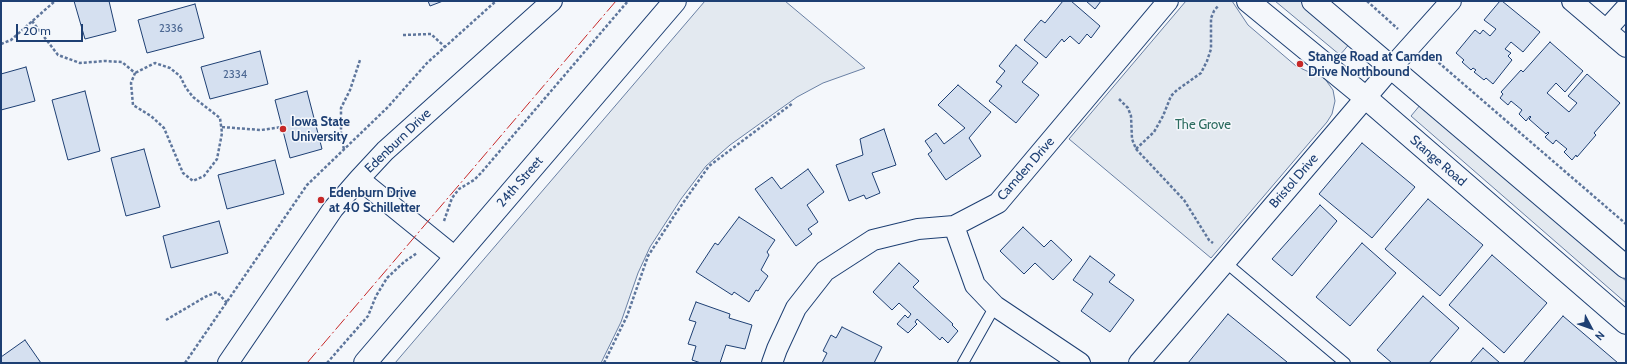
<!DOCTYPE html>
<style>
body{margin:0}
#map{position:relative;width:1627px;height:364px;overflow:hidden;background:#f4f7fb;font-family:Cabin,sans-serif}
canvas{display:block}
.frame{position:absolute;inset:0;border:2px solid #1d3f73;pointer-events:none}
.north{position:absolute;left:1571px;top:308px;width:40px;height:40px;-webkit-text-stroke:3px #f4f7fb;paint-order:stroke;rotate:131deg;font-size:11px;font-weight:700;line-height:16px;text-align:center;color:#1d3f73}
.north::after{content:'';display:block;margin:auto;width:14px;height:18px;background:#1d3f73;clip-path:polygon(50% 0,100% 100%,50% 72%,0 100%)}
.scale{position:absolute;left:16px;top:24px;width:67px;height:18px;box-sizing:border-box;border:2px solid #1d3f73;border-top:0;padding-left:5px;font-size:12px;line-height:14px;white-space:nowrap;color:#1d3f73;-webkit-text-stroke:3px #f4f7fb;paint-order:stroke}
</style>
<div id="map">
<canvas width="1627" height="364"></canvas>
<div class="frame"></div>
<div class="north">N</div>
<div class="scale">20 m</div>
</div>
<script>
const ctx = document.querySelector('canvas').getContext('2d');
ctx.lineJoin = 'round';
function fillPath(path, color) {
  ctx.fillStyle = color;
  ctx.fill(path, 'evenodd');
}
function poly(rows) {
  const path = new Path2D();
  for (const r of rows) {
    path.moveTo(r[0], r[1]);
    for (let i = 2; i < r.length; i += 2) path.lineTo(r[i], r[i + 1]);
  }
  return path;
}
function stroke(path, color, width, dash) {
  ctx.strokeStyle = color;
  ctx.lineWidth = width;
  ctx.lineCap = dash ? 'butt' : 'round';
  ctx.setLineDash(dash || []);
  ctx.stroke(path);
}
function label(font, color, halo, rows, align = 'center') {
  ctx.font = font + ' Cabin,sans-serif';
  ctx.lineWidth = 3;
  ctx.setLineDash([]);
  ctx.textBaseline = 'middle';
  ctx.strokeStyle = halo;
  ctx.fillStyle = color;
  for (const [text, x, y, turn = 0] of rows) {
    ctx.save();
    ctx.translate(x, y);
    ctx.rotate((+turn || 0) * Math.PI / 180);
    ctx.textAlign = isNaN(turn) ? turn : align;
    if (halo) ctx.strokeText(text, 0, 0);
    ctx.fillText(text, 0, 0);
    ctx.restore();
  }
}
const green = poly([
 [705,1,785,1,865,68,823,83,797,97,730,145,706,166,681,199,650,247,638,273,621,322,601,363,395,363,705,1],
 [1186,1,1232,1,1248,25,1296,66,1309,72,1317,74,1325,79,1333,90,1335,101,1332,114,1327,122,1211,258,1069,139,1186,1],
 [1275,1,1301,1,1351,42,1340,55,1275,1],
 [1421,104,1626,281,1626,303,1411,116,1421,104]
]);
fillPath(green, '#e3e9f0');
stroke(green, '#687fa3', 1);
const building = poly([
 [74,1,109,1,116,31,85,39,74,1],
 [428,1,443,1,430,6,428,1],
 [1063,1,1071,1,1100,26,1091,38,1087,34,1079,44,1070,36,1064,42,1062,39,1046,58,1024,40,1041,20,1045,23,1063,1],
 [1086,1,1101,1,1095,9,1086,1],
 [1500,1,1502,1,1540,32,1523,52,1511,42,1505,49,1511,53,1508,56,1512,60,1493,84,1486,78,1484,80,1474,72,1476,70,1473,68,1471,70,1462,62,1464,60,1456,53,1475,30,1480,34,1483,30,1490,36,1496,29,1484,20,1500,1],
 [195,4,204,38,147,53,138,20,195,4],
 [1550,42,1583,71,1565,92,1556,83,1547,93,1569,112,1577,103,1568,96,1587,74,1620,103,1594,133,1596,135,1577,157,1576,155,1572,160,1564,152,1567,149,1556,140,1553,144,1545,137,1549,133,1548,132,1546,134,1529,119,1531,117,1530,116,1526,121,1519,114,1522,110,1511,101,1508,105,1500,98,1503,94,1501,92,1521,70,1523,72,1550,42],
 [1016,45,1038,63,1022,82,1039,95,1016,123,989,101,1002,86,996,82,1005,71,999,66,1016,45],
 [260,51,268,84,210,99,201,67,260,51],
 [26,67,35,101,1,110,1,74,26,67],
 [958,85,991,112,969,138,981,156,946,180,928,154,932,151,925,141,936,133,944,144,965,128,938,105,958,85],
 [85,91,100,151,68,160,52,100,85,91],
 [307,91,322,149,290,158,275,100,307,91],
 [884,129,896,165,872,173,880,193,866,199,864,195,849,201,836,165,863,155,860,139,884,129],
 [1362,143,1415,187,1372,238,1319,194,1362,143],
 [144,149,160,207,126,216,111,158,144,149],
 [275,160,284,194,227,209,218,175,275,160],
 [808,169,824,192,807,205,818,222,808,229,812,234,796,246,755,189,772,177,781,189,808,169],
 [1428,199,1483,245,1440,296,1385,249,1428,199],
 [1320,205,1337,221,1292,276,1272,259,1320,205],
 [739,217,775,240,767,252,769,255,761,270,768,276,758,291,756,290,749,302,734,292,732,295,696,272,715,243,718,245,739,217],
 [219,221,228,253,171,268,163,236,219,221],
 [1023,227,1044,247,1051,240,1072,260,1053,280,1035,263,1024,274,1000,251,1023,227],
 [1362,243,1396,273,1350,326,1316,297,1362,243],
 [1492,255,1547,303,1504,353,1449,305,1492,255],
 [1090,256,1115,275,1109,282,1134,300,1110,332,1081,311,1093,294,1073,280,1090,256],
 [899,263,919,281,913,287,953,324,952,325,958,331,948,343,942,337,940,340,917,319,915,322,917,324,908,333,897,324,905,315,908,318,911,314,899,303,892,310,873,292,899,263],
 [1423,296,1459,328,1429,363,1392,363,1377,350,1423,296],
 [696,302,730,314,729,318,752,325,745,349,726,345,720,363,701,363,692,360,696,346,688,344,696,322,689,320,696,302],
 [1228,314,1287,362,1286,363,1188,363,1228,314],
 [1563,316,1618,363,1523,363,1563,316],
 [842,327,882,347,874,363,822,363,827,353,823,351,831,335,836,338,842,327],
 [25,340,41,363,1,363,1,357,25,340],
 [1483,348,1500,363,1470,363,1483,348]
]);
fillPath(building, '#d5e0f0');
stroke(building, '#1d3f73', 1);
const lane = poly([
 [1225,262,1345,363],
 [963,363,995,306]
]);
const street = poly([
 [1572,1,1626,47],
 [1606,30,1626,8],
 [359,179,455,257],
 [954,226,975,285,995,306,1080,363],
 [228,363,333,209,359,179,385,151,552,1],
 [772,363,777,349,796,308,825,271,873,240,918,229,954,226,998,203,1168,1],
 [1139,363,1391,68,1451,1]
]);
const secondary = poly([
 [1248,1,1366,98,1626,323],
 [1313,1,1626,267],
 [365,363,675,1]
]);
stroke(lane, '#1d3f73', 12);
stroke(street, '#1d3f73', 22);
stroke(secondary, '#1d3f73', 24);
stroke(poly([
 [1367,1,1398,29],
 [32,21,58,55,80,63,105,61,122,62,135,73,131,83,133,105,151,116,164,128,183,173,193,181,204,176,217,159,222,133,220,118,193,97,186,88,180,76,170,68,155,63,135,73],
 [403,35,431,34,445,47],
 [1,44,11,40,55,1],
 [1431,56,1626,224],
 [1119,99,1128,108,1131,116,1132,139,1136,149,1184,200,1209,240,1213,243],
 [222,127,261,130,282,127],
 [344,149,341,139,341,108,350,90,360,60],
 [1136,149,1154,132,1163,116,1171,96,1177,90,1201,73,1207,61,1211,49,1211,18,1214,11,1218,6],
 [444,221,452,198,459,189,474,180,481,173,628,1],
 [166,320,205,297,217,292,227,303],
 [185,363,307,185,388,107,427,63,496,1],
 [327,363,368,316,376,296,387,278,404,262,417,253],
 [604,363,627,316,648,256,676,213,709,166,793,103]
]), '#5e769c', 2.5, [3, 2]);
stroke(lane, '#f4f7fb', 10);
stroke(street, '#f4f7fb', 20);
stroke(secondary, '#f4f7fb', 22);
stroke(poly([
 [307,363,616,1]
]), '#c62828', 1, [14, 3, 2, 3]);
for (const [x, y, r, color] of [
 [1300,64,4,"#c62828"],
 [283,129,4,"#c62828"],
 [321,200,4,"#c62828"]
]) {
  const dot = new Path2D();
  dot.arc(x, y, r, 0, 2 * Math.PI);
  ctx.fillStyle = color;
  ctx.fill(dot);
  stroke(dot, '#f4f7fb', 1.5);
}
label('11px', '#4b6792', null, [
 ["2336",171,29],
 ["2334",235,75]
]);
label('bold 13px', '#1d3f73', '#f4f7fb', [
 ["Stange Road at Camden",1308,57],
 ["Drive Northbound",1308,72],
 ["Iowa State",291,122],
 ["University",291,137],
 ["Edenburn Drive",329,193],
 ["at 40 Schilletter",329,208]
], 'left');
label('13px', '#2c6c60', '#f4f7fb', [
 ["The Grove",1203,125]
]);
label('13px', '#1d3f73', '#f4f7fb', [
 ["Edenburn Drive",398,141,-44],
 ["Stange Road",1438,161,41],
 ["Camden Drive",1026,169,-49],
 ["Bristol Drive",1294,181,-49],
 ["24th Street",520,182,-49]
]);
</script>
